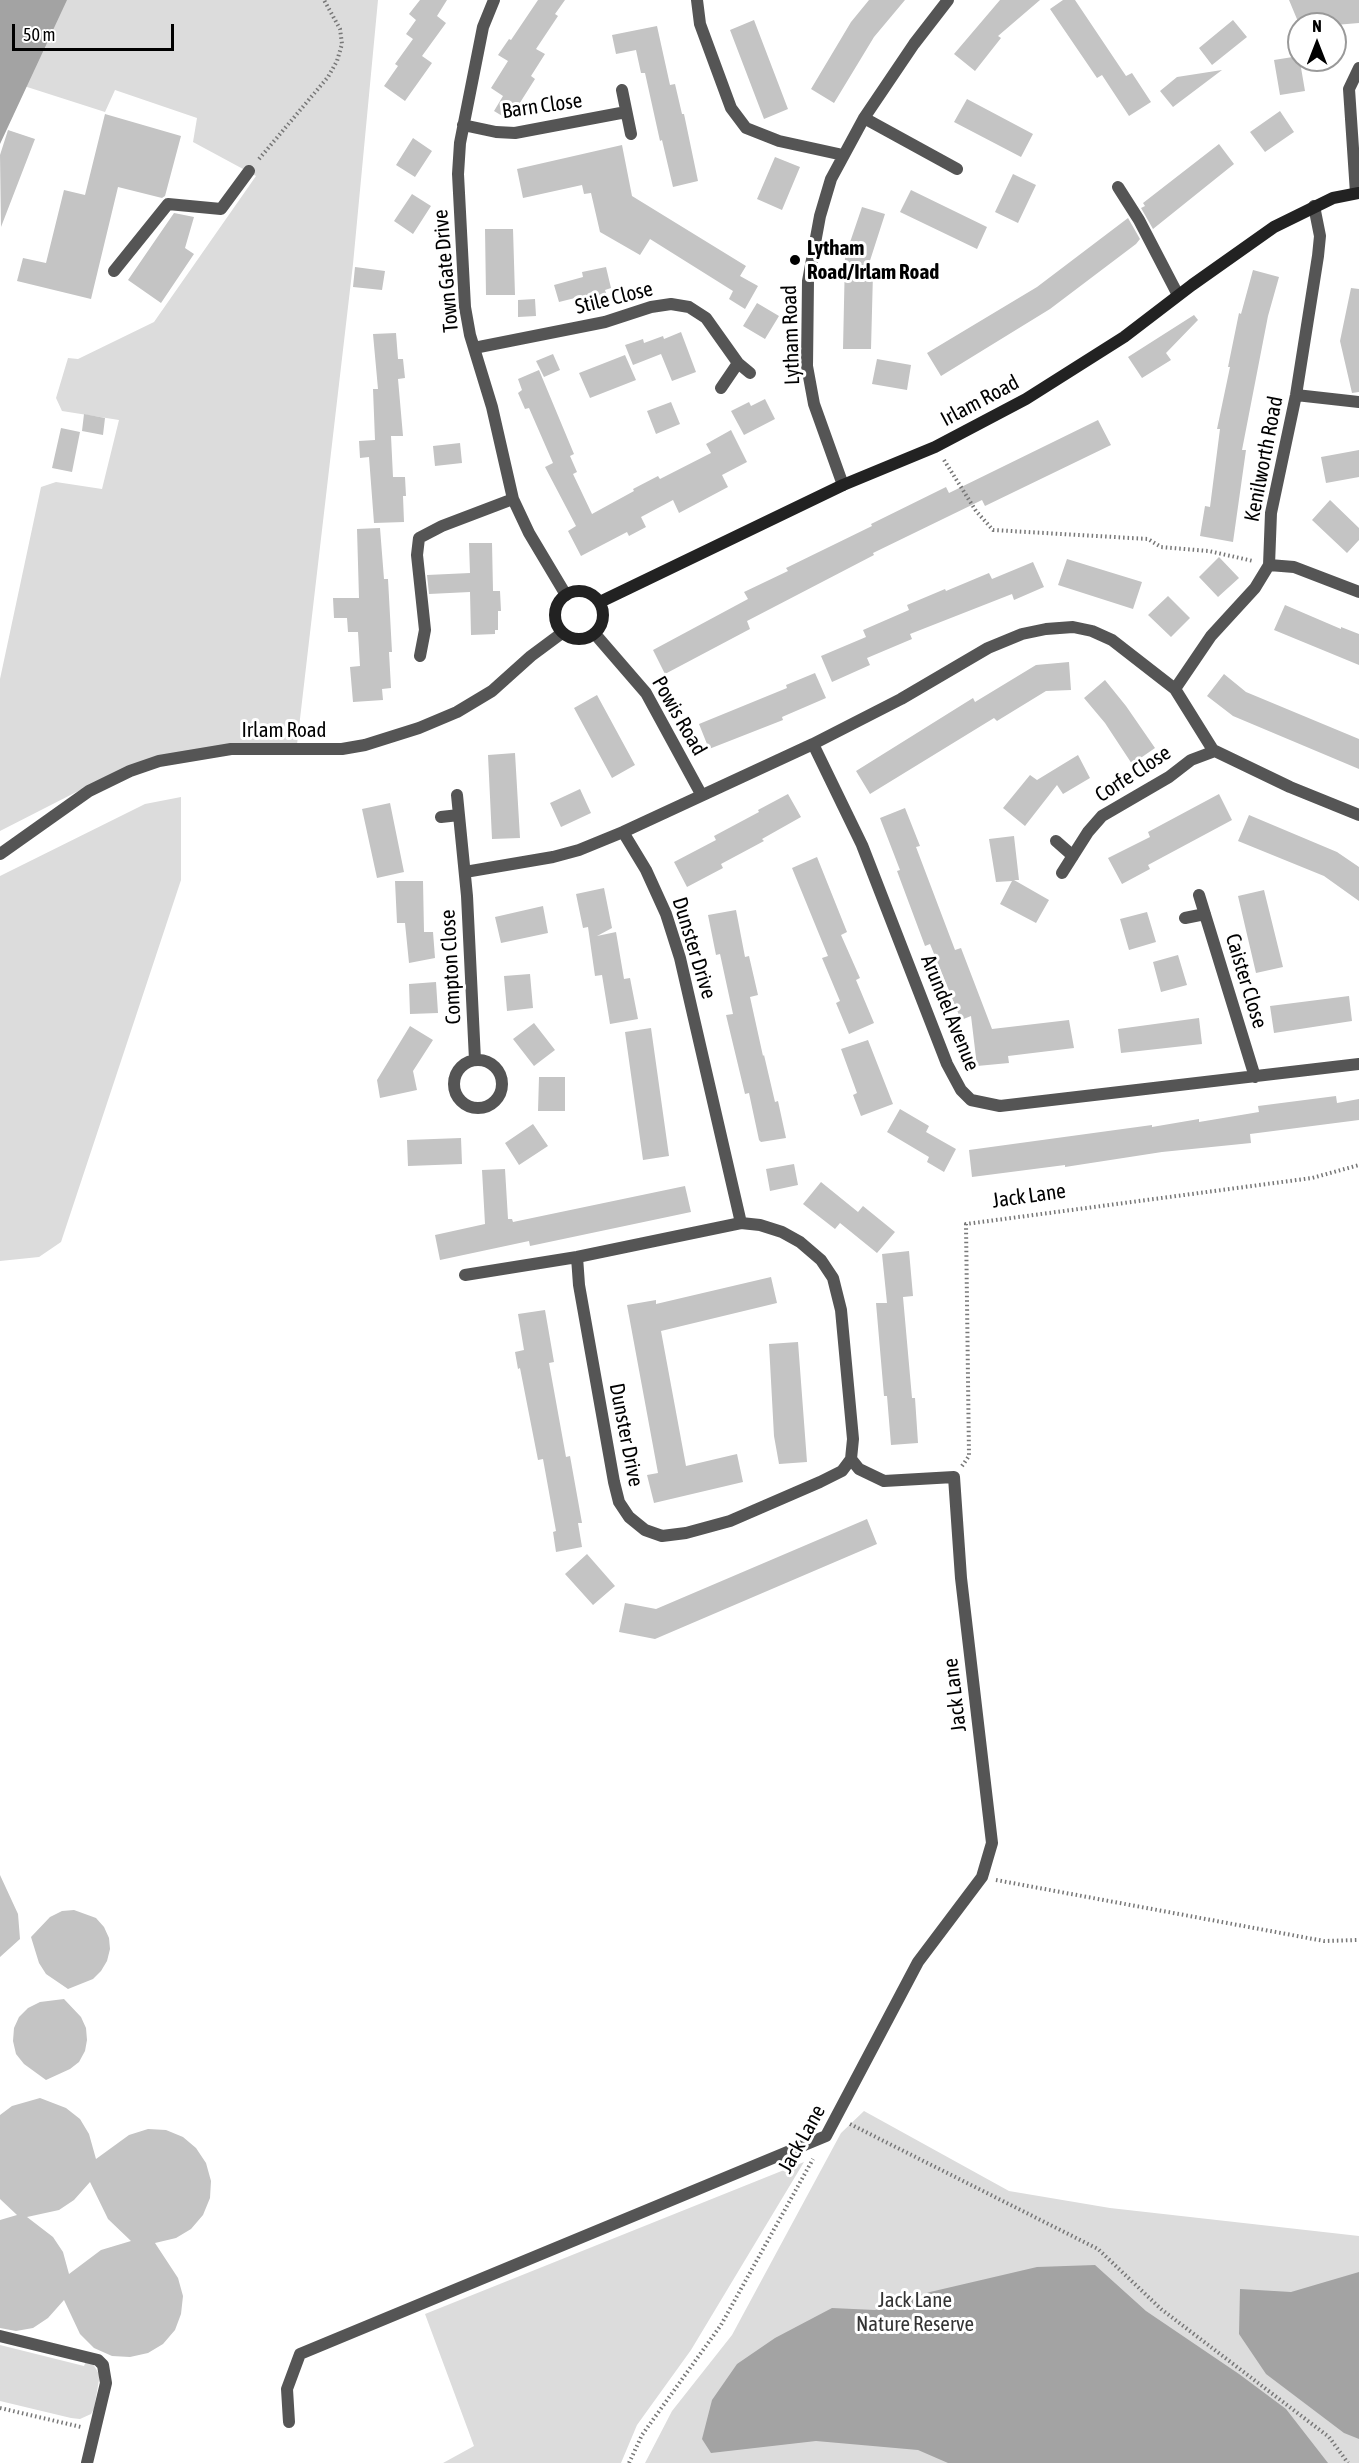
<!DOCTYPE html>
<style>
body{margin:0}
#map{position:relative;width:1359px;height:2463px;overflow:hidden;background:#fff;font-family:"Asap Condensed",sans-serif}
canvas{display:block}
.north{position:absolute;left:1287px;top:12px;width:60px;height:60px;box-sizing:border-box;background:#fff;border:2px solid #999;border-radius:50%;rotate:0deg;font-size:16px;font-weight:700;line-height:24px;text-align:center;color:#000}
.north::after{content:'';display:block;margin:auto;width:21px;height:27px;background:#000;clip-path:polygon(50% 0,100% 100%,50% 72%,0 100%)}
.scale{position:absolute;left:12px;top:24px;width:162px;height:27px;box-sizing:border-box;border:3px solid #000;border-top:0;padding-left:8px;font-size:18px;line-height:21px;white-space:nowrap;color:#000;-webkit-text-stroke:4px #fff;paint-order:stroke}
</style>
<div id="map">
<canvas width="1359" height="2463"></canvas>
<div class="north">N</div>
<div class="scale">50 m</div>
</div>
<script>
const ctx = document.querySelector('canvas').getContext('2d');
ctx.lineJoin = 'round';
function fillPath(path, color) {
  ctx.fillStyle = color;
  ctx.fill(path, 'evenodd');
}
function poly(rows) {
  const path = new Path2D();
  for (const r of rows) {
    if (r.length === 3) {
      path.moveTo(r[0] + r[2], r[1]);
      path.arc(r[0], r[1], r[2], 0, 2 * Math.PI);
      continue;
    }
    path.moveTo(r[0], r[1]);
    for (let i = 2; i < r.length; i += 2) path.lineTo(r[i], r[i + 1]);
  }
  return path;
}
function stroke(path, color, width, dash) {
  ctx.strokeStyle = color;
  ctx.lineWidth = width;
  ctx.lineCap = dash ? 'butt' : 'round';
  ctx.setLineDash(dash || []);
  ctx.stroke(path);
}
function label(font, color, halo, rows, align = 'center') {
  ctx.font = font + ' "Asap Condensed",sans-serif';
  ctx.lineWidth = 6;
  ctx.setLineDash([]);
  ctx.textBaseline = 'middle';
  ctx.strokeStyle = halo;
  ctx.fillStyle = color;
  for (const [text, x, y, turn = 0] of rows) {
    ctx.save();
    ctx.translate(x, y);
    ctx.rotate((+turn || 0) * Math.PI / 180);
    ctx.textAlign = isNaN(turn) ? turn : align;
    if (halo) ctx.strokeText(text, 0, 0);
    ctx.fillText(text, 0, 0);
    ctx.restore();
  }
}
fillPath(poly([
 [66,0,378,0,353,264,296,753,156,757,92,784,0,831,0,679,41,487,56,482,102,489,119,420,62,411,56,398,68,358,78,359,154,322,256,176,193,142,197,118,115,90,105,112,24,86],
 [181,797,181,880,61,1242,39,1257,0,1261,0,876,145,804],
 [864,2111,1009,2191,1110,2208,1359,2236,1359,2463,645,2463,672,2411,732,2335,841,2133],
 [804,2162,691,2350,637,2425,621,2463,443,2463,474,2446,425,2314],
 [0,2345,84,2366,86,2361,93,2364,99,2374,99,2380,94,2409,91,2414,80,2419,71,2418,0,2401]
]), '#dcdcdc');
fillPath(poly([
 [0,0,67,0,0,144],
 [1095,2265,1146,2311,1239,2374,1286,2409,1328,2463,948,2463,918,2450,816,2441,711,2453,702,2439,712,2400,737,2364,775,2338,832,2308,875,2310,930,2292,1037,2267],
 [1359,2272,1359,2439,1344,2433,1266,2374,1239,2334,1240,2289,1291,2292]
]), '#a3a3a3');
fillPath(poly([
 [420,0,447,0,437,16,446,23,422,56,432,63,405,101,384,86,398,66,395,64,413,39,406,34,416,20,409,14],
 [538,0,565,0,555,14,558,16,536,49,545,54,531,76,535,79,509,120,494,111,503,96,491,88,508,61,498,55,509,39,511,40],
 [869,0,905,0,874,37,834,103,811,89,851,22],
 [1000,0,1040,0,998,36,1001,38,975,71,954,54],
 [1063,0,1075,0,1126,76,1132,73,1151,102,1129,116,1102,75,1097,78,1050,9],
 [1289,0,1359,0,1359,23,1335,25,1299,24],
 [754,20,788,109,764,119,730,30],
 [1233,20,1247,37,1212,65,1199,48],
 [657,26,670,85,675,84,682,114,684,114,698,181,673,187,662,140,660,141,645,73,641,73,636,50,616,54,612,35],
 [1299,56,1305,91,1280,95,1274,60],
 [1222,70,1173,107,1160,91,1177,77],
 [967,99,1033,134,1021,157,954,122],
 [1280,111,1294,132,1265,152,1250,132],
 [105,114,181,136,165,196,162,198,118,187,91,299,17,281,23,258,46,263,64,190,85,195],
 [8,130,35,139,1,227,0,155],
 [413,138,432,151,415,177,396,165],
 [1219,144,1234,164,1153,229,1141,208,1145,206,1143,203],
 [622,145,632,196,746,266,740,276,758,286,745,309,729,299,733,291,650,239,640,255,600,232,591,193,584,194,582,185,523,198,517,169],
 [775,157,800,167,782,210,757,199],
 [1013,174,1036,185,1018,223,995,212],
 [911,190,987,227,977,249,900,212],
 [412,194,431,206,413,234,394,221],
 [862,207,885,214,866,273,873,273,871,349,843,349,845,257],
 [174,213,194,217,185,248,194,254,161,303,128,280],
 [1128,218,1140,239,1136,244,1050,309,941,376,927,353,1037,287],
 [485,229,513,229,515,295,486,295],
 [355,267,385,271,382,290,353,287],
 [606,267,611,288,605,290,607,296,589,300,587,295,559,302,554,285,583,277,582,272],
 [1253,270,1279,277,1268,316,1242,450,1246,450,1233,542,1200,536,1205,506,1210,507,1220,429,1217,429,1230,367,1228,367,1239,313,1241,314],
 [1351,288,1359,289,1359,392,1352,393,1340,341],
 [535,299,536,316,518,317,518,300],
 [757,303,779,316,765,339,743,326],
 [1194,315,1198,320,1166,353,1171,360,1142,378,1128,357],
 [681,332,696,372,672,381,661,354,633,365,625,345,643,339,644,343,663,336,664,339],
 [396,333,398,359,403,359,405,378,398,379,403,436,391,436,393,477,405,477,406,496,403,496,404,522,374,523,369,457,360,458,359,441,375,440,373,389,378,389,373,334],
 [553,354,560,370,544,377,536,361],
 [625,355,636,380,590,398,579,373],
 [877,359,911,365,907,390,872,384],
 [539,370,574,454,570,456,577,472,573,474,592,514,634,491,633,489,658,476,660,479,711,453,706,444,731,430,747,462,722,475,728,487,679,513,673,500,641,517,646,527,629,536,627,532,581,556,568,531,576,526,545,467,553,463,529,408,525,409,518,393,522,390,518,379],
 [765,399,775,419,744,435,731,411,749,402,751,406],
 [671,402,680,424,656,434,647,411],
 [84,414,105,418,103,435,82,431],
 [1098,420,1111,445,985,506,982,500,873,553,874,555,747,621,750,629,665,674,653,650,748,599,744,592,788,571,786,568,872,526,871,524,946,487,949,493],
 [61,428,80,432,72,472,52,468],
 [460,443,462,463,435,466,433,446],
 [1359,450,1359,477,1326,483,1321,457],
 [1330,500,1359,528,1359,540,1347,553,1312,520],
 [380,528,384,579,388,579,392,652,389,652,391,688,382,689,383,700,353,702,350,667,360,666,358,632,348,632,347,618,334,618,333,598,359,598,357,529],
 [469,543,492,543,493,591,500,591,501,611,498,611,498,630,495,630,495,634,471,635,470,592,429,594,427,575,470,573],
 [1219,557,1239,578,1218,597,1199,577],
 [1067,559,1142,582,1133,609,1058,585],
 [1033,562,1044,587,1014,600,1012,594,910,634,912,639,867,658,870,665,832,682,821,656,866,637,863,630,909,610,907,605,945,589,946,591,989,573,992,579],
 [1168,596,1190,618,1171,637,1148,615],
 [1285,605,1341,629,1341,627,1359,634,1359,665,1274,630],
 [1069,662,1071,690,1046,691,997,721,994,718,870,794,856,771,973,698,975,702,1036,665],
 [815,673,826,698,782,717,783,720,709,749,699,724,787,688,786,685],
 [1224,674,1246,692,1359,739,1359,769,1233,716,1207,696],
 [1105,680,1126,706,1155,748,1132,764,1105,723,1084,698],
 [597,695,635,765,612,778,574,708],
 [515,753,520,838,492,839,488,755],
 [1078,755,1090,778,1063,794,1057,785,1025,826,1003,808,1030,775,1037,780],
 [580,789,591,813,561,827,550,803],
 [788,794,801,817,762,839,764,841,721,864,723,868,687,887,674,862,716,840,714,836,759,812,758,810],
 [1219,794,1232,820,1148,865,1150,869,1122,884,1108,858,1150,837,1148,832],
 [390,803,404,872,377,878,362,809],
 [905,808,920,846,916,847,955,950,961,948,992,1029,1069,1020,1074,1048,1008,1056,1009,1063,977,1066,971,1016,961,1020,930,944,925,946,897,871,900,870,880,818],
 [1249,815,1337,852,1359,867,1359,901,1324,876,1238,841],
 [1014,836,1019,880,1014,880,1049,900,1036,923,1000,904,1012,881,996,882,989,839],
 [817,857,847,932,841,935,860,978,856,980,874,1023,849,1034,836,1003,840,1001,822,958,828,956,792,868],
 [395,881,423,881,424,932,433,932,435,958,409,963,405,923,397,923],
 [604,888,612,928,597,936,616,932,624,979,630,978,638,1019,610,1024,602,975,595,976,588,927,583,928,576,894],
 [1264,890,1283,967,1256,973,1238,896],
 [543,906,548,933,501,943,495,917],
 [736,910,745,957,749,956,758,995,750,997,763,1056,764,1055,775,1102,778,1101,786,1138,761,1142,759,1140,749,1093,745,1094,726,1015,733,1014,720,954,716,955,708,915],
 [1147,912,1156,942,1129,950,1120,919],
 [1178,955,1187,985,1161,992,1153,962],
 [530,974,533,1008,507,1011,504,976],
 [436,982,438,1013,410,1014,409,984],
 [1349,996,1352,1021,1274,1033,1270,1006],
 [1199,1018,1202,1044,1121,1053,1118,1029],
 [534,1023,555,1050,534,1066,513,1039],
 [410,1026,433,1040,413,1071,417,1090,380,1098,377,1080],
 [651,1028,669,1156,643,1160,625,1032],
 [868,1040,893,1104,861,1116,853,1095,857,1093,841,1049],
 [539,1077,565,1077,565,1111,538,1111],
 [1336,1096,1337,1103,1359,1099,1359,1120,1250,1134,1251,1143,1162,1152,1065,1167,1065,1165,972,1177,969,1150,1152,1125,1152,1127,1199,1119,1199,1122,1259,1112,1258,1106],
 [900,1109,929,1126,926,1132,956,1149,944,1172,927,1162,929,1157,887,1132],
 [533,1124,548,1146,519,1165,505,1143],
 [461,1138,462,1164,408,1166,407,1140],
 [794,1164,798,1185,770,1191,766,1169],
 [505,1169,508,1219,512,1219,513,1222,685,1186,691,1212,530,1246,529,1241,440,1260,435,1235,485,1224,482,1170],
 [821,1182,858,1212,863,1206,895,1232,877,1253,840,1223,835,1229,803,1204],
 [909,1251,913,1296,903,1297,912,1398,915,1398,918,1443,891,1445,887,1396,884,1396,876,1303,887,1303,882,1254],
 [771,1277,777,1303,661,1331,686,1466,737,1454,743,1482,654,1503,647,1475,658,1473,627,1305,656,1300,656,1304],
 [545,1310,554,1362,549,1363,566,1457,570,1456,582,1523,578,1523,582,1547,556,1552,553,1532,556,1531,543,1459,538,1460,520,1368,518,1369,515,1352,524,1350,518,1314],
 [798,1342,807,1462,779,1464,774,1436,769,1344],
 [867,1519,877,1544,655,1639,619,1632,625,1603,656,1609],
 [587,1554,615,1586,593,1605,565,1574],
 [0,1875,18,1914,20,1939,0,1957],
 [74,1910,96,1918,104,1927,109,1938,110,1949,107,1961,101,1971,93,1979,68,1989,46,1974,39,1963,31,1937,50,1917,62,1911],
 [64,1999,81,2017,86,2028,87,2040,85,2051,79,2062,70,2069,46,2080,24,2064,16,2054,13,2041,14,2028,19,2017,28,2008,40,2002],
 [40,2098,66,2108,80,2119,89,2134,96,2159,129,2135,148,2129,166,2130,183,2137,196,2148,206,2163,211,2181,210,2198,203,2215,191,2229,176,2238,155,2243,178,2278,183,2296,181,2314,175,2330,163,2344,148,2353,130,2357,112,2356,94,2348,80,2334,64,2300,48,2318,33,2328,16,2331,0,2328,0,2220,17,2215,0,2199,0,2115,12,2106],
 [90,2182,108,2219,131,2241,101,2250,69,2274,63,2252,53,2237,27,2217,59,2210,74,2200]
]), '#c4c4c4');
stroke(poly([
 [259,159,328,77,337,61,342,44,340,29,324,0],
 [944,460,976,511,993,530,1148,539,1161,547,1209,551,1253,561],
 [962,1466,969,1456,966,1224,1312,1178,1359,1165],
 [996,1880,1324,1941,1359,1940],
 [850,2124,1098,2249,1161,2309,1329,2437,1348,2463],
 [0,2408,81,2427],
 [629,2463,642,2435,721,2325,813,2159]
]), '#777', 4, [1.5, 3]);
stroke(poly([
 [1118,187,1139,220,1178,295],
 [114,271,168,204,221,209,249,171],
 [0,2336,98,2360,103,2365,106,2383,87,2463]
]), '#555', 12);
stroke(poly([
 [494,0,483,27,460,143,458,174,465,307,470,335,492,407,513,499,529,533,566,595],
 [697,0,700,24,731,108,746,128,779,141,843,155],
 [622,90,631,134],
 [864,118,957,169],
 [463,125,496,132,515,133,626,112],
 [1356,193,1349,89,1359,68],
 [474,348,605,322,651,307,671,304,689,307,706,318,738,363,750,373],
 [721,388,738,363],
 [1296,395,1359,402],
 [843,485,814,404,807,366,808,281,820,216,831,179,864,118,914,44,948,0],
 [1269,565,1294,567,1359,592],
 [595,634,646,693,701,794],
 [420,656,425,630,417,555,419,538,442,526,513,499],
 [1175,689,1211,636,1255,588,1269,565,1271,513,1296,395,1318,256,1320,236,1314,206],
 [813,744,862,845,947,1064,961,1090,971,1100,1000,1106,1359,1064],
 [457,795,467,896,475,1060],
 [441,817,459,815],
 [623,832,646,870,666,914,680,958,741,1223],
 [1056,841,1073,856],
 [0,854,89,791,130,771,159,761,231,749,342,749,365,745,419,728,457,712,492,691,531,656,562,633],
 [465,872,553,857,579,850,623,832,813,744,901,699,988,648,1022,634,1046,629,1073,627,1092,631,1112,640,1175,689,1213,750,1290,787,1359,815],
 [1062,873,1088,832,1102,816,1169,777,1191,760,1215,751],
 [1199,895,1255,1077],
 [1185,918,1205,914],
 [478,1084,24],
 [465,1275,577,1257,741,1223,760,1225,782,1232,800,1242,821,1260,833,1278,841,1310,853,1439,851,1459,842,1471,820,1482,730,1521,686,1533,662,1536,645,1530,629,1517,619,1502,614,1482,579,1285,577,1257],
 [289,2422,287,2389,300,2354,826,2136,918,1962,982,1877,992,1843,961,1578,954,1477,884,1481,859,1469,851,1459]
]), '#555', 12);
stroke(poly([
 [579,615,24],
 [600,602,843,485,935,447,1026,399,1124,337,1192,285,1274,227,1333,198,1359,193]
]), '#222', 12);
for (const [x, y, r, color] of [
 [795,260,6,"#000"]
]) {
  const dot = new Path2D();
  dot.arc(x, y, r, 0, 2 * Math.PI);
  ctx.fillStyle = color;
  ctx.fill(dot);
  stroke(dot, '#fff', 2);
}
label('21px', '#000', '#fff', [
 ["Barn Close",542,106,-8],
 ["Town Gate Drive",446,271,-95],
 ["Stile Close",614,298,-14],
 ["Lytham Road",791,335,-92],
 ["Irlam Road",980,401,-28],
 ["Kenilworth Road",1264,459,-79],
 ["Powis Road",679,716,60],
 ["Irlam Road",284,730],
 ["Corfe Close",1133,774,-33],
 ["Dunster Drive",694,948,73],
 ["Compton Close",451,967,-93],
 ["Caister Close",1246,981,73],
 ["Arundel Avenue",950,1013,68],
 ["Jack Lane",1029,1196,-8],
 ["Dunster Drive",626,1435,79],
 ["Jack Lane",955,1695,-97],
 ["Jack Lane",802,2139,-61]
]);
label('bold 21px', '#000', '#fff', [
 ["Lytham",807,248],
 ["Road/Irlam Road",807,272]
], 'left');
label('21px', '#333', '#fff', [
 ["Jack Lane",915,2300],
 ["Nature Reserve",915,2324]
]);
</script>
